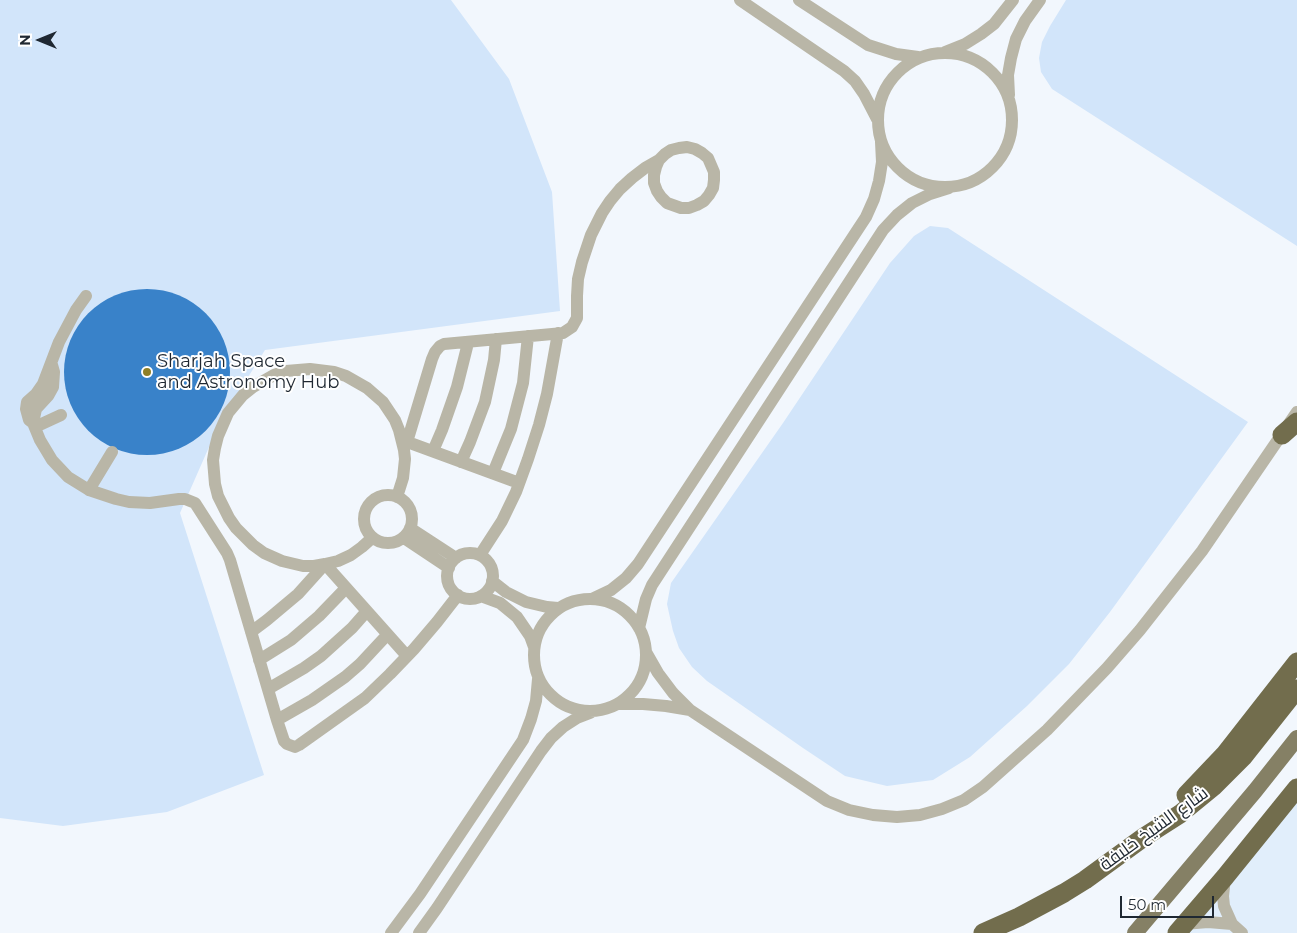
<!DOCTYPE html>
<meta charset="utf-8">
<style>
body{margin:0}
#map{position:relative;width:1297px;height:933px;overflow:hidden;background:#f2f7fd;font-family:Montserrat,sans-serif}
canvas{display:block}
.north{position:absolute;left:15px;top:15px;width:50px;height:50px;-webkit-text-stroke:4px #fff;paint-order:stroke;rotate:270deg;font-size:14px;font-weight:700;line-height:20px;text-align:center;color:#1f2832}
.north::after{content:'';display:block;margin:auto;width:18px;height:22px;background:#1f2832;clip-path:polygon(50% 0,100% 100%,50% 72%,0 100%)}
.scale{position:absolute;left:1120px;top:896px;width:94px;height:22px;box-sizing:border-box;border:2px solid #1f2832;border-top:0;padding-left:6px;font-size:15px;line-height:18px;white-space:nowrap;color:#1f2832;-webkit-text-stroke:4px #fff;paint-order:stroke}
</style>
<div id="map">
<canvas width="1297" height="933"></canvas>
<div class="north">N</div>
<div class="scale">50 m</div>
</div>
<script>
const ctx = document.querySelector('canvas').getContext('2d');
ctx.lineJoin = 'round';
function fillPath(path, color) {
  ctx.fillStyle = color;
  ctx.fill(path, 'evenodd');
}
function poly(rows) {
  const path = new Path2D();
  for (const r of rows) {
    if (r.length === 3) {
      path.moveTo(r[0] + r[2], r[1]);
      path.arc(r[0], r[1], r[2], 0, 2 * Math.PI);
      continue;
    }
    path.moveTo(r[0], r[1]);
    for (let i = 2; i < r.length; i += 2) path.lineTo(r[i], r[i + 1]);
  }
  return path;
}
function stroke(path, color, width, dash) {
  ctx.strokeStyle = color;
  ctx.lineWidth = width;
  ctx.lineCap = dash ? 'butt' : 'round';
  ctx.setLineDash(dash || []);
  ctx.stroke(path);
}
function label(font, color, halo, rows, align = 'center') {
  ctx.font = font + ' Montserrat,Cairo,sans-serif';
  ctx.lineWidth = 4;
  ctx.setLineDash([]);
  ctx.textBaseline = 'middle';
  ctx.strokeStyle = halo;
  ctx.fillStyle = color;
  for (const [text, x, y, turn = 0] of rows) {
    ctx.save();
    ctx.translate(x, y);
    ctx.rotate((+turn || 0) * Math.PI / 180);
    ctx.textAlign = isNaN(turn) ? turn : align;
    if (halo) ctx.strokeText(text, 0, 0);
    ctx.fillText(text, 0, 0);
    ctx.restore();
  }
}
fillPath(poly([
 [1297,798,1297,933,1188,933]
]), '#e1eefb');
fillPath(poly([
 [0,0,451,0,509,79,552,192,560,311,265,350,220,422,180,513,264,775,167,812,63,826,0,818],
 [1066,0,1297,0,1297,246,1052,89,1041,72,1039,58,1042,42,1050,26],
 [930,226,948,228,1248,422,1110,612,1069,664,1027,706,970,757,933,780,887,786,845,776,803,748,707,681,692,667,679,648,673,631,667,604,671,583,783,423,890,263,914,236]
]), '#d2e5fa');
fillPath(poly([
 [147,372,83]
]), '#3982c9');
stroke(poly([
 [740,0,844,71,855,81,864,94,877,119],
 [799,0,868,45,896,54,918,57],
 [945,52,965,44,981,34,994,24,1013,0],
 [945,120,67],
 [1009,95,1008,75,1011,58,1016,39,1025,21,1040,0],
 [86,296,76,310,59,342,43,384,36,394,27,402,26,409,29,420,33,423,40,440,52,460,68,477,89,490,116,499,129,502,150,503,179,499,185,499,195,503,227,553,230,560,277,720,284,741,287,744,295,747,299,745,365,698,390,674,414,649,437,622,458,595],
 [33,423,36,409,48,396,53,387,54,372,52,365],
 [35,427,61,415],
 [402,440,519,483],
 [407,442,432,359,435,352,440,346,444,344,563,333,572,327,577,318,577,296,578,279,582,262,591,235,602,213,610,201,620,189,632,178,645,168,659,160,665,154,671,150,679,148,687,147,695,149,702,153,708,158,714,172,714,180,713,188,709,195,704,201,697,205,689,208,681,208,667,203,661,197,657,191,654,183,654,175,656,167,659,160],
 [433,451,442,430,457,387,468,343],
 [461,462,470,442,485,402,494,360,496,339],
 [493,473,511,429,523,383,528,336],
 [89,490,112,452],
 [388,519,24],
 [410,528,456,558],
 [372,538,362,547,351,555,338,561,325,564,314,566,303,566,282,561,264,553,253,545,236,528,229,518,218,496,215,484,213,460,215,448,218,436,228,413,243,395,253,387,274,375,286,371,310,369,334,372,346,376,367,388,383,402,395,420,399,430,404,450,405,459,403,478,397,497],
 [404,538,449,568],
 [470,576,23],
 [480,555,502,521,516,492,528,459,539,425,547,394,558,333],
 [492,581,506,592,526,602,547,607,558,608],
 [481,596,500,603,517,617,530,636,534,647],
 [590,655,56],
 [592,599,611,590,626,578,638,564,866,217,874,199,879,181,882,162,881,142],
 [639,628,646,599,652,585,883,230,897,215,912,203,930,194,949,188],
 [251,632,267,620,298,594,325,564,407,656],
 [646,652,658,673,673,693,690,710,827,801,849,810,873,815,897,817,920,815,942,809,964,800,983,787,1047,730,1107,668,1140,630,1202,551,1297,412],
 [259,660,291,640,319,616,346,588],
 [268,689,304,668,321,656,352,628,367,611],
 [619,704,643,704,666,706,690,710],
 [277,720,312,700,345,677,360,664,387,635],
 [1225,877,1223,896,1224,906,1232,924,1242,933],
 [1184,924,1208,922,1232,924],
 [391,933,420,894,523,740,531,719,536,701,538,679],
 [419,933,437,908,541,751,551,738,563,727,577,718,590,713]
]), '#b9b6a7', 12);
stroke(poly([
 [1135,933,1255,791,1297,738]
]), '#858065', 16);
stroke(poly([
 [1282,435,1297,422],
 [1186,795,1225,754,1297,662],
 [983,933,1019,917,1064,893,1085,880,1144,837,1180,814,1213,787,1243,757,1297,689],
 [1177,933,1225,877,1297,788]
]), '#726d4d', 19);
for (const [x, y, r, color] of [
 [147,372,5,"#8f7f26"]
]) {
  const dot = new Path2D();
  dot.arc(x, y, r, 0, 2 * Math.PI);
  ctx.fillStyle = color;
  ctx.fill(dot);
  stroke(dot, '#fff', 2);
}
label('18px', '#1f2832', '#fff', [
 ["Sharjah Space",157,362],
 ["and Astronomy Hub",157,383]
], 'left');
label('18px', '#1f2832', '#fff', [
 ["شارع الشيخ خليفة",1154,829,-36]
]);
</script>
